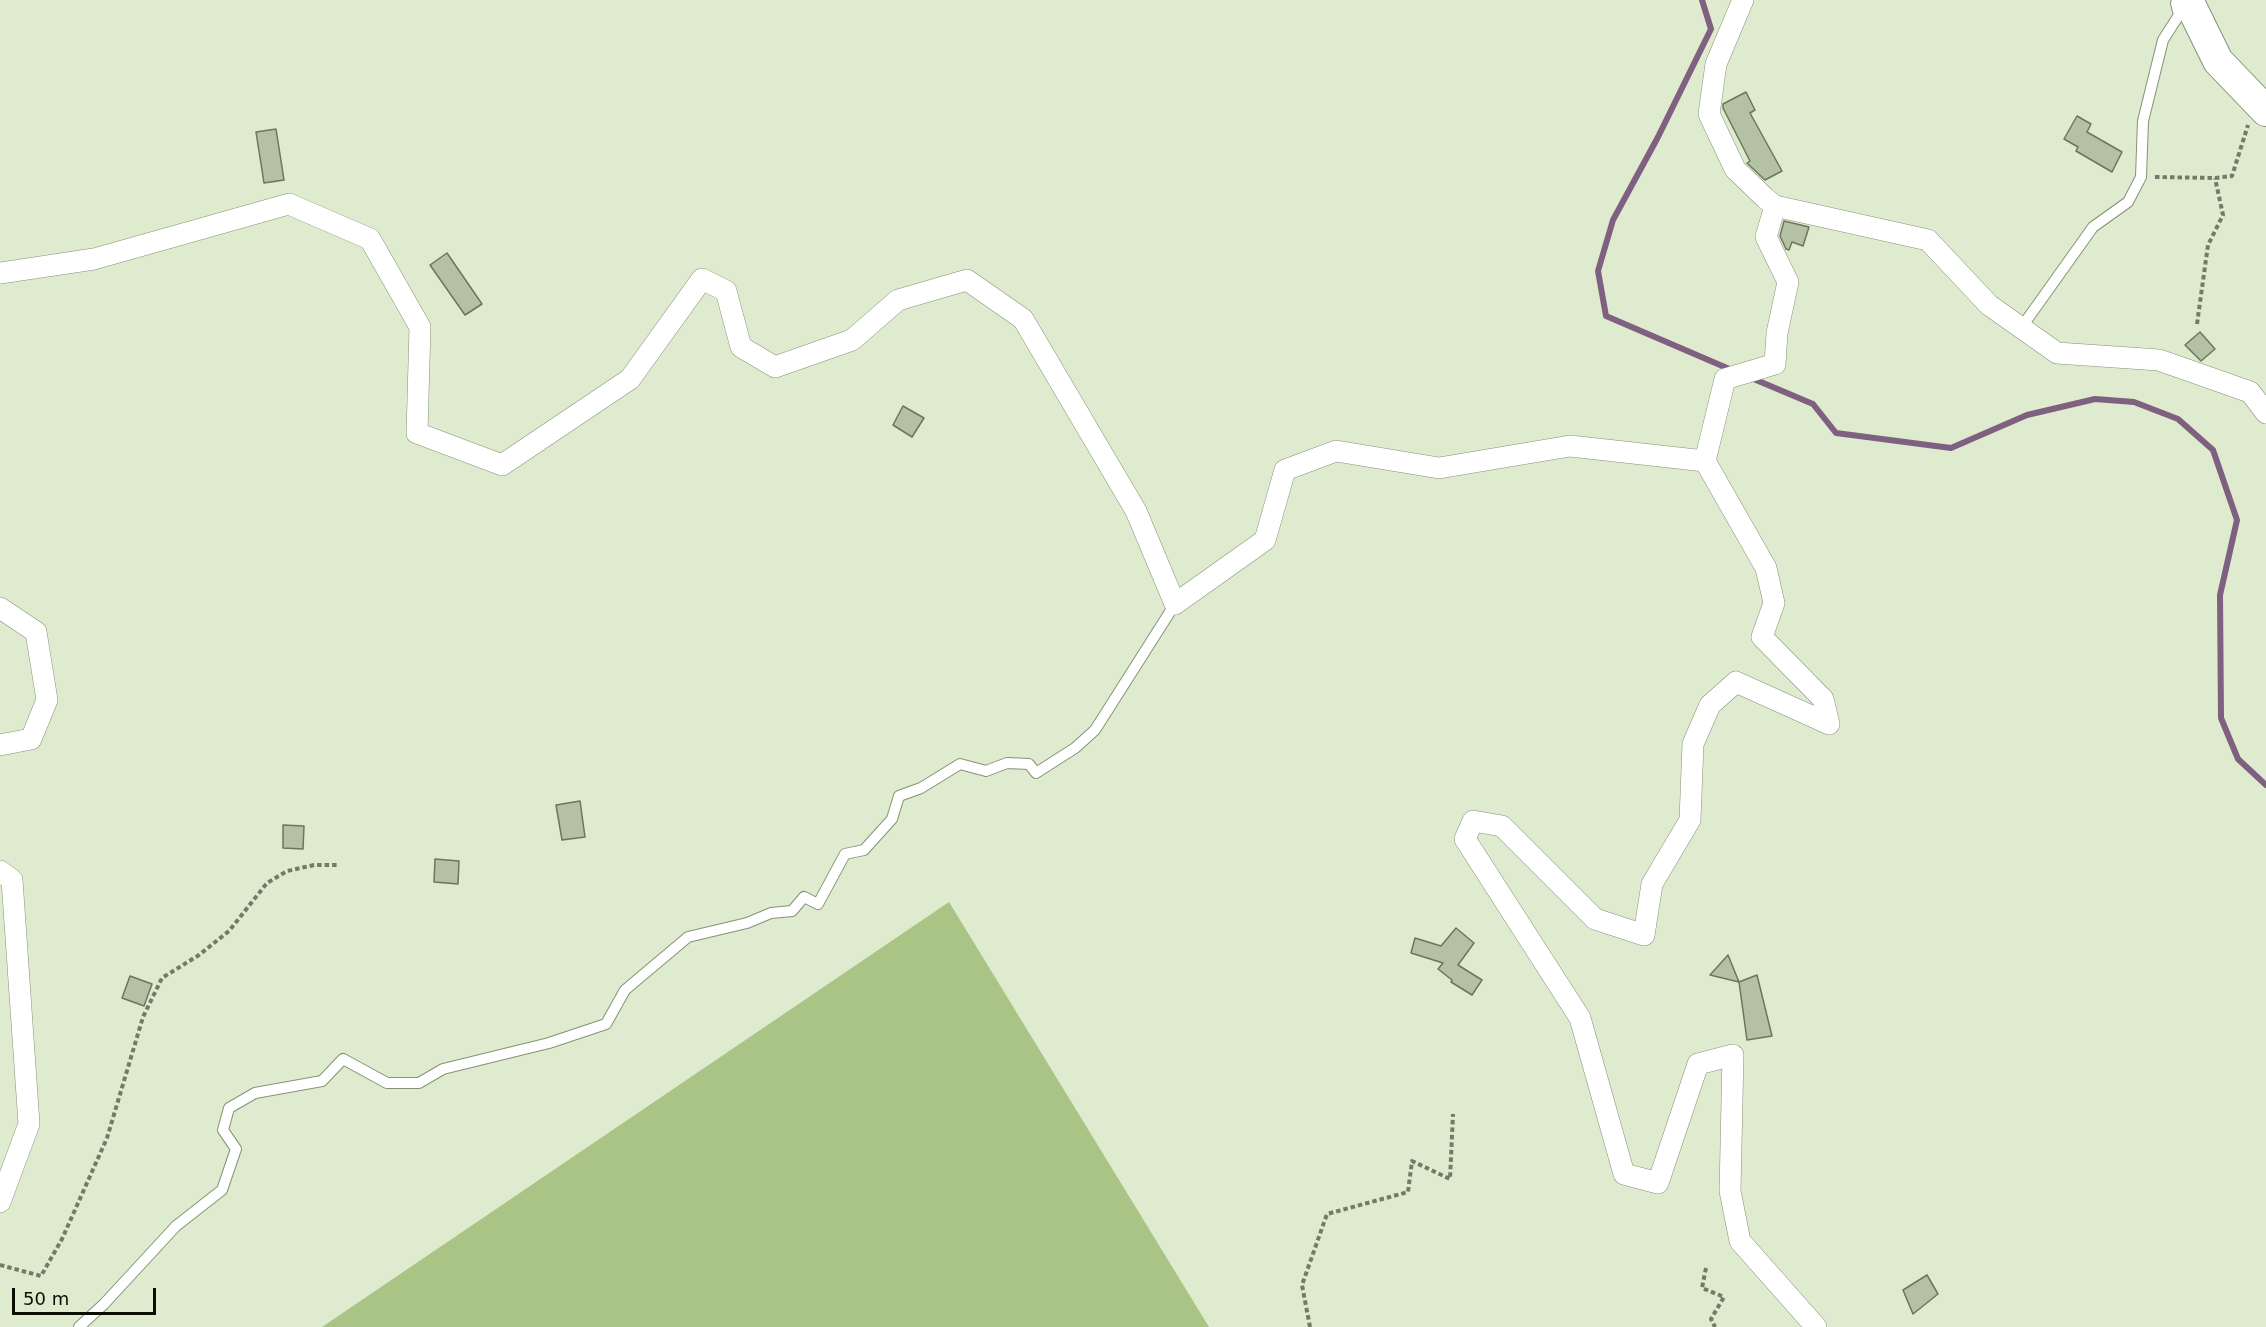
<!DOCTYPE html>
<style>
body{margin:0}
#map{position:relative;width:2266px;height:1327px;overflow:hidden;background:#deebce;font-family:"DejaVu Sans",sans-serif}
canvas{display:block}
.scale{position:absolute;left:12px;top:1288px;width:144px;height:27px;box-sizing:border-box;border:3px solid #0a0e05;border-top:0;padding-left:8px;font-size:18px;line-height:21px;white-space:nowrap;color:#0a0e05;-webkit-text-stroke:4px #deebce;paint-order:stroke}
</style>
<div id="map">
<canvas width="2266" height="1327"></canvas>
<div class="scale">50 m</div>
</div>
<script>
const ctx = document.querySelector('canvas').getContext('2d');
ctx.lineJoin = 'round';
function fillPath(path, color) {
  ctx.fillStyle = color;
  ctx.fill(path, 'evenodd');
}
function poly(rows) {
  const path = new Path2D();
  for (const r of rows) {
    path.moveTo(r[0], r[1]);
    for (let i = 2; i < r.length; i += 2) path.lineTo(r[i], r[i + 1]);
  }
  return path;
}
function stroke(path, color, width, dash) {
  ctx.strokeStyle = color;
  ctx.lineWidth = width;
  ctx.lineCap = dash ? 'butt' : 'round';
  ctx.setLineDash(dash || []);
  ctx.stroke(path);
}
fillPath(poly([
 [949,902,1209,1327,322,1327]
]), '#aac486');
stroke(poly([
 [1702,0,1711,29,1658,137,1613,220,1598,271,1606,316,1734,371],
 [1749,377,1813,404,1836,433,1951,448,2027,415,2095,399,2134,402,2178,419,2213,450,2237,520,2220,595,2221,718,2238,759,2266,785]
]), '#7f6081', 6);
const building = poly([
 [1746,92,1755,110,1750,113,1782,171,1765,180,1747,163,1750,161,1723,108,1723,104,1746,92],
 [2077,116,2091,124,2087,132,2122,152,2112,172,2076,151,2078,147,2064,139,2077,116],
 [276,129,284,180,264,183,256,132,276,129],
 [1784,221,1809,227,1803,246,1792,242,1789,250,1786,249,1780,236,1784,221],
 [447,253,482,304,465,315,430,265,447,253],
 [2200,332,2215,349,2201,361,2185,345,2200,332],
 [903,406,924,418,912,437,893,425,903,406],
 [580,801,585,837,562,840,556,805,580,801],
 [283,825,304,826,303,849,283,848,283,825],
 [435,859,459,861,458,884,434,882,435,859],
 [1456,928,1474,943,1458,965,1482,980,1472,995,1451,982,1452,980,1438,969,1443,963,1411,953,1415,938,1441,946,1456,928],
 [1728,955,1739,982,1710,975,1728,955],
 [1757,975,1772,1036,1747,1040,1739,982,1757,975],
 [130,976,152,984,144,1006,122,998,130,976],
 [1927,1275,1938,1294,1913,1314,1903,1290,1927,1275]
]);
fillPath(building, '#b4c1a4');
stroke(building, '#6b765c', 1.5);
const lane = poly([
 [2021,328,2093,227,2128,202,2141,177,2143,121,2163,40,2179,15,2176,3],
 [79,1327,104,1304,176,1226,222,1190,236,1149,223,1130,229,1108,255,1093,322,1081,343,1059,387,1083,419,1083,443,1069,549,1043,606,1024,625,990,688,937,747,923,771,913,792,911,804,897,818,904,845,854,864,850,892,819,899,796,921,788,960,764,986,771,1007,763,1029,764,1036,773,1075,748,1095,730,1175,604]
]);
const street = poly([
 [1743,0,1716,64,1709,114,1735,169,1765,198,1775,206,1928,240,1989,305,2057,353,2159,360,2250,392,2266,413],
 [0,273,94,259,289,204,370,239,420,327,417,433,502,465,630,379,702,279,726,291,741,347,775,367,852,340,898,300,967,280,1023,319,1136,511,1175,604,1265,540,1285,470,1336,451,1439,468,1570,446,1705,461,1725,379,1775,364,1777,333,1788,282,1766,237,1775,206],
 [1705,461,1766,568,1774,603,1762,637,1823,699,1829,724,1736,682,1710,705,1693,744,1690,820,1652,884,1644,935,1595,919,1502,826,1473,821,1465,839,1580,1018,1624,1174,1658,1183,1698,1064,1733,1055,1730,1191,1740,1241,1816,1327],
 [0,608,36,632,47,700,31,739,0,745],
 [0,871,12,880,29,1124,0,1202]
]);
const secondary = poly([
 [2188,0,2218,61,2266,111]
]);
stroke(lane, '#869277', 12);
stroke(street, '#869277', 22);
stroke(secondary, '#869277', 32);
stroke(poly([
 [2155,177,2215,178,2232,176,2248,125],
 [2197,324,2208,245,2223,215,2215,178],
 [0,1265,41,1276,62,1239,107,1138,143,1017,162,978,199,955,229,931,267,883,287,871,314,865,339,865],
 [1706,1268,1702,1288,1724,1297,1711,1319,1715,1327],
 [1310,1327,1302,1285,1327,1214,1408,1192,1412,1161,1450,1179,1453,1114]
]), '#737b68', 4, [4.5, 3]);
stroke(lane, '#fff', 10);
stroke(street, '#fff', 21);
stroke(secondary, '#fff', 30);
</script>
